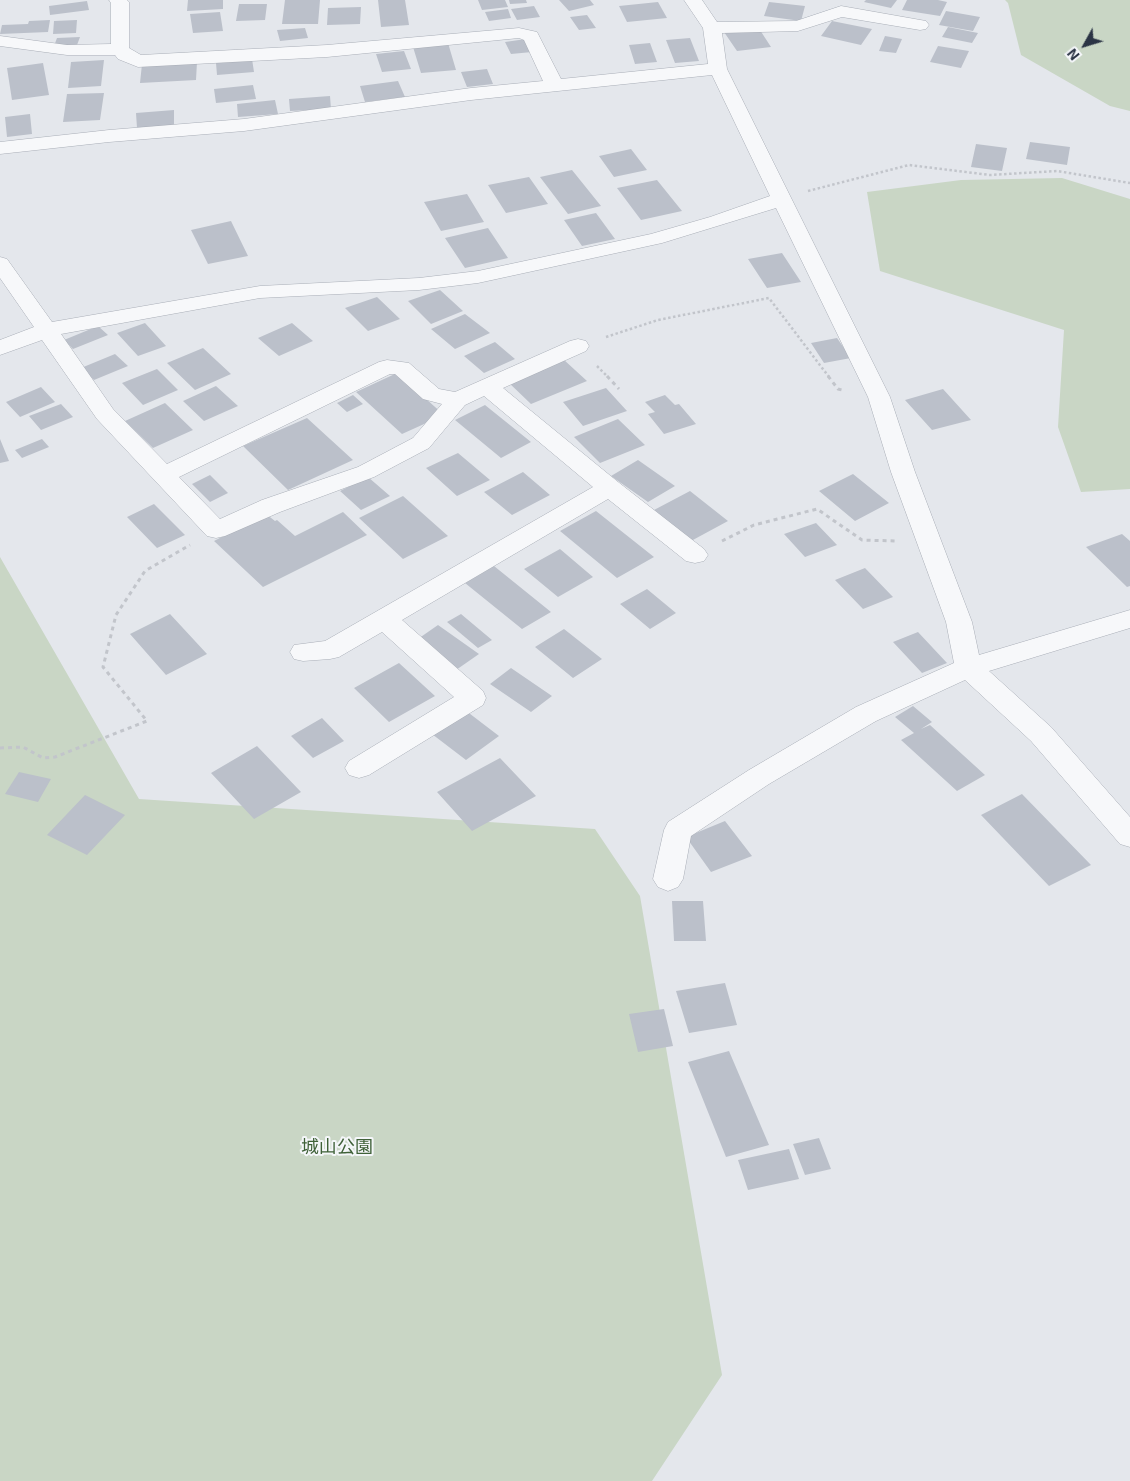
<!DOCTYPE html>
<meta charset="utf-8">
<style>
body{margin:0}
#map{position:relative;width:1130px;height:1481px;overflow:hidden;background:#e4e7ec;font-family:"Exo 2",sans-serif}
canvas{display:block}
.north{position:absolute;left:1060px;top:20px;width:50px;height:50px;-webkit-text-stroke:4px #f4f6f9;paint-order:stroke;rotate:231deg;font-size:14px;font-weight:700;line-height:20px;text-align:center;color:#2b3445}
.north::after{content:'';display:block;margin:auto;width:18px;height:22px;background:#2b3445;clip-path:polygon(50% 0,100% 100%,50% 72%,0 100%)}
</style>
<div id="map">
<canvas width="1130" height="1481"></canvas>
<div class="north">N</div>
</div>
<script>
const ctx = document.querySelector('canvas').getContext('2d');
ctx.lineJoin = 'round';
function fillPath(path, color) {
  ctx.fillStyle = color;
  ctx.fill(path, 'evenodd');
}
function poly(rows) {
  const path = new Path2D();
  for (const r of rows) {
    path.moveTo(r[0], r[1]);
    for (let i = 2; i < r.length; i += 2) path.lineTo(r[i], r[i + 1]);
  }
  return path;
}
function stroke(path, color, width, dash) {
  ctx.strokeStyle = color;
  ctx.lineWidth = width;
  ctx.lineCap = dash ? 'butt' : 'round';
  ctx.setLineDash(dash || []);
  ctx.stroke(path);
}
function label(font, color, halo, rows, align = 'center') {
  ctx.font = font + ' "Exo 2","Noto Sans JP",sans-serif';
  ctx.lineWidth = 4;
  ctx.setLineDash([]);
  ctx.textBaseline = 'middle';
  ctx.strokeStyle = halo;
  ctx.fillStyle = color;
  for (const [text, x, y, turn = 0] of rows) {
    ctx.save();
    ctx.translate(x, y);
    ctx.rotate((+turn || 0) * Math.PI / 180);
    ctx.textAlign = isNaN(turn) ? turn : align;
    if (halo) ctx.strokeText(text, 0, 0);
    ctx.fillText(text, 0, 0);
    ctx.restore();
  }
}
fillPath(poly([
 [1005,0,1130,0,1130,111,1110,106,1021,55,1008,3],
 [1062,178,1130,199,1130,489,1081,492,1058,427,1064,330,880,271,867,192,961,180],
 [0,557,139,799,595,829,640,896,722,1375,652,1481,0,1481]
]), '#c9d6c5');
fillPath(poly([
 [188,0,223,0,223,9,187,11],
 [285,0,320,0,318,24,282,24],
 [378,0,405,0,409,25,381,27],
 [478,0,505,0,508,7,482,10],
 [509,0,526,0,527,3,510,4],
 [559,0,590,0,594,5,569,11],
 [866,0,897,0,891,8,864,2],
 [907,0,938,0,947,2,940,16,902,10],
 [87,1,89,10,50,15,49,6],
 [658,2,667,18,627,22,619,6],
 [769,2,805,6,801,21,764,16],
 [239,4,267,4,265,20,236,21],
 [534,6,540,17,517,20,511,9],
 [361,7,360,24,327,25,328,8],
 [508,9,511,18,489,21,485,12],
 [946,11,980,17,973,31,939,25],
 [220,12,223,31,193,33,190,14],
 [587,15,596,28,579,30,570,17],
 [50,20,48,32,0,34,2,25,28,24,29,21],
 [77,20,76,33,53,34,54,21],
 [832,21,872,29,861,45,821,36],
 [758,27,771,47,737,51,724,32],
 [948,27,978,33,972,43,942,37],
 [305,28,308,38,280,41,277,30],
 [885,36,902,39,896,53,879,51],
 [80,37,77,45,54,46,57,38],
 [690,38,699,61,675,63,666,40],
 [526,39,532,52,511,54,505,42],
 [448,43,456,70,421,73,413,47],
 [650,43,657,62,635,64,629,45],
 [938,46,969,51,961,68,930,62],
 [404,51,411,69,382,72,376,54],
 [252,59,254,72,217,75,216,63],
 [104,60,101,86,68,88,71,62],
 [197,62,196,80,140,83,142,64],
 [43,63,49,95,12,100,7,68],
 [487,69,493,84,467,87,461,72],
 [398,81,405,97,365,102,360,86],
 [253,85,256,99,216,103,214,89],
 [104,93,100,120,63,122,67,94],
 [330,96,331,109,290,111,289,99],
 [275,100,278,114,238,117,237,104],
 [174,110,174,125,137,128,136,113],
 [30,114,32,134,7,137,5,117],
 [1030,142,1070,147,1067,165,1026,159],
 [976,144,1007,148,1002,171,971,167],
 [631,149,647,170,614,177,599,156],
 [572,170,601,206,568,214,540,177],
 [529,177,548,204,506,213,488,185],
 [657,180,682,211,641,220,617,188],
 [467,194,484,222,441,231,424,202],
 [596,213,615,239,582,246,564,220],
 [231,221,248,256,208,264,191,230],
 [488,228,508,258,465,268,445,238],
 [782,253,801,282,767,288,748,259],
 [440,290,463,311,431,324,408,301],
 [377,297,400,319,368,331,345,308],
 [465,314,490,333,455,349,431,329],
 [145,323,166,346,138,356,117,333],
 [292,323,313,341,279,356,258,338],
 [98,326,108,335,73,349,64,340],
 [837,338,851,358,824,363,811,343],
 [495,342,515,359,484,373,464,356],
 [203,348,231,374,195,390,167,363],
 [115,354,128,366,94,380,81,368],
 [563,359,587,381,531,404,507,381],
 [157,369,178,390,143,405,122,383],
 [397,373,444,415,402,434,356,392],
 [216,386,238,406,204,421,183,401],
 [41,387,55,402,20,417,6,402],
 [606,388,627,411,583,426,563,402],
 [943,389,971,420,932,430,905,400],
 [353,395,363,404,347,412,337,403],
 [665,395,675,405,679,404,696,424,664,434,648,414,655,412,645,402],
 [165,403,193,430,153,448,125,421],
 [61,404,73,417,41,430,29,416],
 [485,405,531,442,501,458,455,420],
 [307,418,353,460,288,490,243,446],
 [618,419,645,445,600,463,574,437],
 [0,439,9,461,0,463],
 [42,439,49,447,22,458,15,450],
 [458,453,490,480,457,496,426,468],
 [638,460,675,486,648,502,611,476],
 [523,472,550,495,512,515,484,492],
 [853,474,889,503,855,521,819,491],
 [210,475,228,493,210,502,192,484],
 [368,477,390,496,361,510,340,491],
 [690,491,728,521,691,541,654,510],
 [403,496,448,536,403,559,359,518],
 [154,504,185,535,157,548,127,517],
 [596,511,654,557,617,578,560,531],
 [343,512,367,535,263,587,214,541,266,514,275,521,277,520,295,536],
 [816,523,837,545,805,557,784,534],
 [1122,534,1130,541,1130,586,1127,587,1086,547],
 [560,549,593,577,558,597,524,569],
 [494,566,551,612,522,629,465,583],
 [865,568,893,597,863,609,835,580],
 [647,589,676,613,650,629,620,604],
 [170,614,207,654,166,675,130,634],
 [461,614,492,640,478,648,447,622],
 [438,625,479,654,456,670,415,641],
 [564,629,602,659,573,678,535,647],
 [918,632,947,663,922,673,893,642],
 [399,663,435,696,389,722,354,688],
 [511,668,552,696,531,712,490,684],
 [913,706,932,722,921,729,930,725,985,775,957,791,901,740,914,733,895,717],
 [461,707,499,736,466,760,428,731],
 [322,718,344,741,313,758,291,736],
 [257,746,301,792,254,819,211,773],
 [500,758,536,796,472,831,437,792],
 [19,772,51,779,38,802,5,794],
 [1022,794,1091,865,1049,886,981,815],
 [85,795,125,815,87,855,47,835],
 [725,821,752,856,711,872,686,837],
 [672,901,703,901,706,941,674,941],
 [725,983,737,1025,689,1033,676,991],
 [664,1009,673,1046,638,1052,629,1014],
 [729,1051,769,1145,726,1157,688,1062],
 [819,1138,831,1169,805,1175,793,1144],
 [789,1149,799,1179,748,1190,738,1160]
]), '#bbc0ca');
const minor = poly([
 [109,0,127,0,129,2,129,48,141,55,327,45,519,28,537,32,561,79,708,64,703,28,684,0,702,0,717,22,796,21,841,6,926,21,929,25,926,29,920,30,842,17,798,31,722,33,727,69,890,397,915,472,972,622,979,655,1130,610,1130,628,989,671,1051,727,1130,817,1130,847,1120,844,1031,741,965,680,876,721,769,784,691,836,683,879,678,887,668,891,658,887,653,879,664,830,668,822,749,770,856,707,954,663,946,622,891,472,868,397,776,208,662,243,478,283,419,290,260,298,61,334,113,409,167,464,379,362,387,360,409,363,439,389,455,392,570,341,578,339,586,341,589,346,586,351,503,388,618,482,704,549,708,555,704,561,695,563,686,561,608,499,402,620,483,691,486,698,483,705,369,775,359,778,349,775,345,768,349,761,454,697,382,632,339,657,330,659,303,661,294,659,290,652,294,645,325,641,593,487,484,396,465,405,429,448,374,477,280,512,225,536,216,538,207,536,97,419,42,340,0,355,0,340,34,327,0,278,0,257,7,259,52,322,260,286,419,278,478,271,651,234,710,217,770,196,712,75,471,100,244,131,109,142,0,154,0,142,109,130,244,119,471,88,543,81,524,40,519,38,327,57,138,67,118,59,115,55,67,55,0,46,0,36,67,45,111,44,111,3,109,0],
 [390,374,395,374,423,399,442,404,413,438,358,467,262,500,220,519,179,477,390,374]
]);
stroke(minor, '#a9aeb7', 1);
stroke(poly([
 [808,191,909,165,990,175,1057,171,1130,183],
 [606,337,658,320,769,298,829,377],
 [597,366,608,377]
]), '#c2c5cb', 2.5, [2.5, 2.5]);
stroke(poly([
 [607,376,619,389],
 [828,376,838,389,842,390],
 [722,541,754,525,817,509,862,540,895,541],
 [0,748,23,747,43,758,55,757,147,721,103,667,116,615,145,571,190,545]
]), '#c2c5cb', 3, [4, 4]);
fillPath(minor, '#f7f8fa');
label('18px', '#3f6138', '#f4f6f9', [
 ["城山公園",337,1147]
]);
</script>
